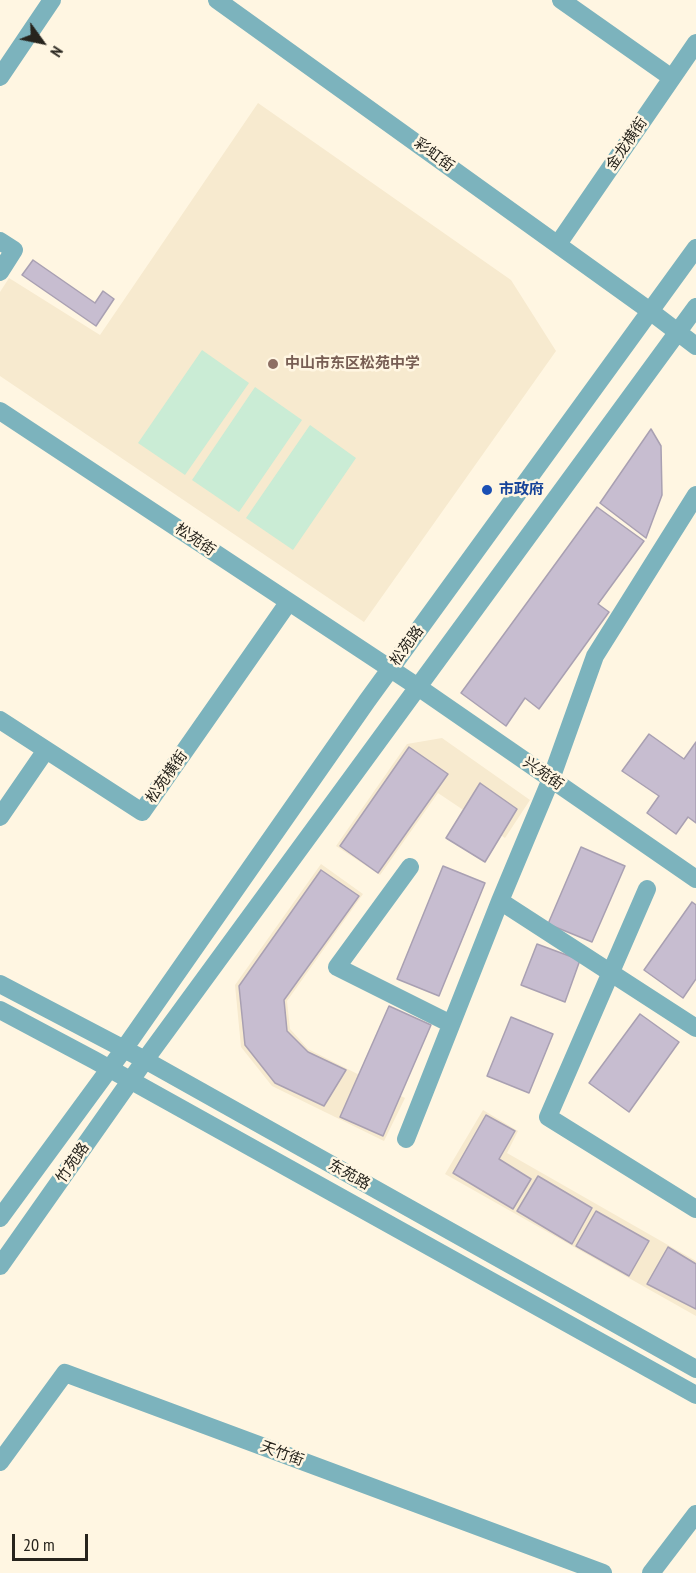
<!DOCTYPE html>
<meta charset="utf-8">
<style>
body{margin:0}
#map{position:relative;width:696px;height:1573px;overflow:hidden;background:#fff6e2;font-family:"PT Sans Narrow",sans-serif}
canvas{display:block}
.north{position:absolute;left:12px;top:12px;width:60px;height:60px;-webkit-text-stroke:4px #fff6e2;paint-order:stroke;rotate:123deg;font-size:16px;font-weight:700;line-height:24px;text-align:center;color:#27241d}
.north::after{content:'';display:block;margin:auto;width:21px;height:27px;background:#27241d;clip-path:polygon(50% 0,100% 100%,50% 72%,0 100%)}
.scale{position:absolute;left:12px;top:1534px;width:76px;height:27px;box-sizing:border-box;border:3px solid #27241d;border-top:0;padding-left:8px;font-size:18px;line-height:21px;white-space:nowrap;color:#27241d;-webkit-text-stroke:4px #fff6e2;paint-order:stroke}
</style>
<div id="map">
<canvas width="696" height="1573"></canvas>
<div class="north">N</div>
<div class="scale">20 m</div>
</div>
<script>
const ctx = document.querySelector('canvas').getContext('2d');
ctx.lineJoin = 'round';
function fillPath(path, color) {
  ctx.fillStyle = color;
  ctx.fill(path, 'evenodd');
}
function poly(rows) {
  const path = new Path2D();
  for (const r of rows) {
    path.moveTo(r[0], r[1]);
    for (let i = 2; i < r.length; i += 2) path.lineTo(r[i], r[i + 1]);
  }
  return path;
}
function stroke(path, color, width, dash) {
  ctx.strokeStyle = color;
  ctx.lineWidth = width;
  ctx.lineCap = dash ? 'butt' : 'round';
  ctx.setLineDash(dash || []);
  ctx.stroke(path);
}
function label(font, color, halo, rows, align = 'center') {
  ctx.font = font + ' "PT Sans Narrow","Noto Sans SC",sans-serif';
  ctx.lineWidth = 5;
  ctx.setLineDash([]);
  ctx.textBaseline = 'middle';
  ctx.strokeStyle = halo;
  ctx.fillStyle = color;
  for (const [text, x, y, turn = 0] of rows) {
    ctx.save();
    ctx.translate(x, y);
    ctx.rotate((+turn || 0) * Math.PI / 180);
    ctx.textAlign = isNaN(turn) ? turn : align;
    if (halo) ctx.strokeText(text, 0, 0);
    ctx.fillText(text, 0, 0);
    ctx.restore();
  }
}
fillPath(poly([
 [258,103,511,280,556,351,364,622,0,376,0,292,9,278,100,335],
 [442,738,530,800,505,838,438,793,380,875,336,846,407,744],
 [321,864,363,894,287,1001,290,1029,308,1049,405,1098,384,1141,272,1086,241,1047,235,985],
 [483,1110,518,1131,507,1153,696,1261,696,1316,445,1174]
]), '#f7eacf');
fillPath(poly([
 [202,350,249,383,185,475,138,443],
 [255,387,302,420,239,512,192,480],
 [310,425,356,458,293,550,246,518]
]), '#caecd5');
const building = poly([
 [33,260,95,303,103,291,114,299,96,326,22,275,33,260],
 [651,429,661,446,662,495,646,538,600,503,651,429],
 [597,507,644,541,598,604,609,612,539,709,525,698,506,726,461,693,597,507],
 [649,734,684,759,696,742,696,823,688,817,676,834,647,813,659,796,622,771,649,734],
 [409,747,448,774,378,873,340,846,409,747],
 [480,783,517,809,485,862,446,838,480,783],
 [581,847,625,866,592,942,548,924,581,847],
 [443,866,485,883,439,996,397,979,443,866],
 [321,870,359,896,284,1000,287,1031,308,1052,346,1070,324,1106,275,1083,245,1045,239,986,321,870],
 [692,902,696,905,696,979,683,998,644,970,692,902],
 [537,944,580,960,565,1002,521,985,537,944],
 [389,1006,431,1025,383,1136,340,1117,389,1006],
 [640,1014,679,1042,629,1112,589,1083,640,1014],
 [511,1017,553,1034,529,1093,487,1076,511,1017],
 [486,1115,515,1131,499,1159,531,1179,513,1209,453,1173,486,1115],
 [538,1176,592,1208,572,1244,517,1211,538,1176],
 [596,1211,649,1241,629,1276,576,1246,596,1211],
 [668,1247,696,1264,696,1309,647,1284,668,1247]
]);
fillPath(building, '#c7bdd0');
stroke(building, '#a9a0b2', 1.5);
stroke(poly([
 [217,0,650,311,696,346],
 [561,0,672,78],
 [0,77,52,0],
 [0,241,14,250,0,272],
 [558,244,696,43],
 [0,411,418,687,696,879],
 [0,720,142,812,288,603],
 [0,817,46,750],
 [410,867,337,967,451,1024],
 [647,889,548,1117,696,1209],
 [500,901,696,1028],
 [0,984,145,1060,696,1369],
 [0,1010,94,1060,696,1395],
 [406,1139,500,901,551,779,595,656,696,495],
 [0,1218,124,1049,367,701,696,248],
 [0,1266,145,1060,696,307],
 [0,1462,65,1373,603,1573],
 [651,1573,696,1514]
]), '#7cb3bd', 18);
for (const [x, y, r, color] of [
 [273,364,6,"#8d6e63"],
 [487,490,6,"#1a4fb4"]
]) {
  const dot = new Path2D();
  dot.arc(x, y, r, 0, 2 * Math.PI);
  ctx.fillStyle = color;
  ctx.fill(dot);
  stroke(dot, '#fff6e2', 2);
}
label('15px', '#27241d', '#fff6e2', [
 ["金龙横街",627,144,-56],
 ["彩虹街",434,155,36],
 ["松苑街",195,540,34],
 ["松苑路",407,646,-54],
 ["兴苑街",543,774,35],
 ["松苑横街",167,777,-55],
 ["竹苑路",73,1163,-55],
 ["东苑路",349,1175,29],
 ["天竹街",282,1454,20]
]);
label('bold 15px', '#785e54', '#fff6e2', [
 ["中山市东区松苑中学",285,364]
], 'left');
label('bold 15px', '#164399', '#fff6e2', [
 ["市政府",499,490]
], 'left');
</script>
